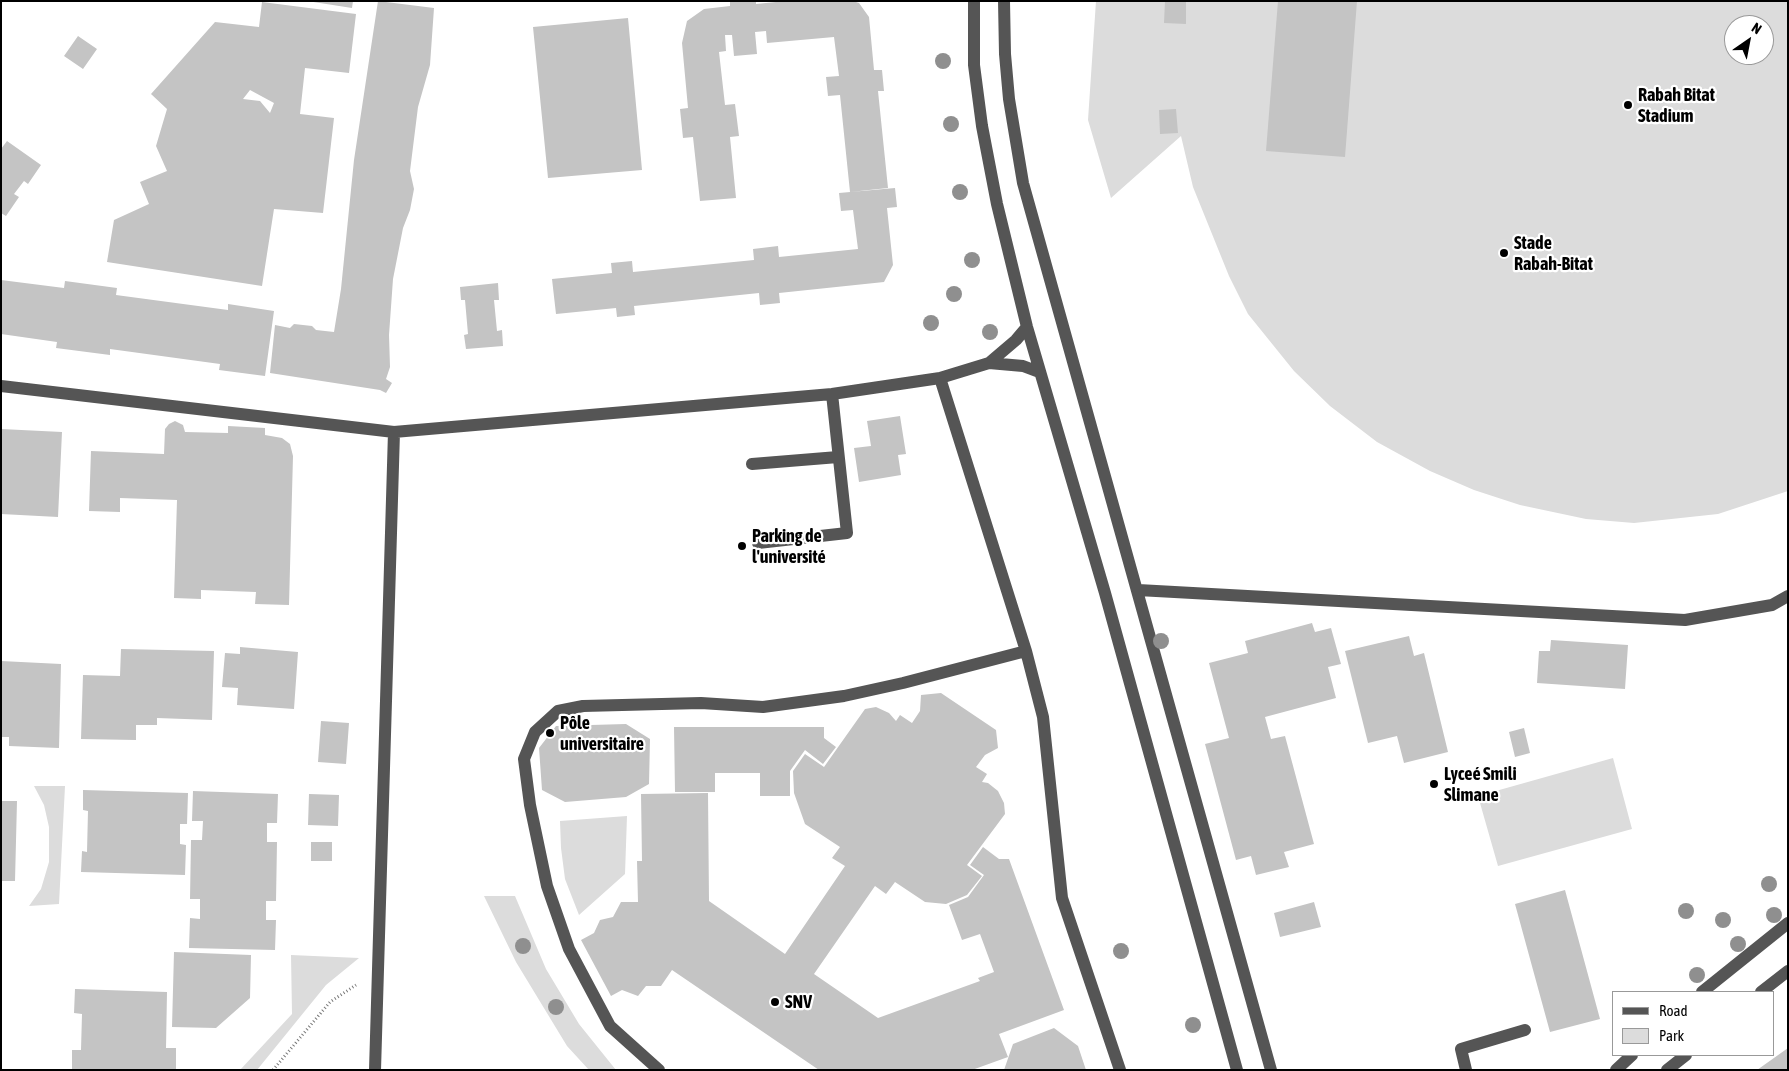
<!DOCTYPE html>
<meta charset="utf-8">
<style>
body{margin:0}
#map{position:relative;width:1789px;height:1071px;overflow:hidden;background:#fff;font-family:"Asap Condensed",sans-serif}
canvas{display:block}
.frame{position:absolute;inset:0;border:2px solid #000;pointer-events:none}
.legend{position:absolute;left:1612px;top:991px;width:162px;height:65px;box-sizing:border-box;background:#fff;border:1px solid #999;margin:0;padding:6px 9px;list-style:none;font-size:15px;color:#000}
.legend li{display:flex;align-items:center;gap:10px;height:25px}
.legend b{width:25px;border:1px solid #999}
.north{position:absolute;left:1724px;top:15px;width:50px;height:50px;box-sizing:border-box;background:#fff;border:1px solid #999;border-radius:50%;rotate:33deg;font-size:14px;font-weight:700;line-height:20px;text-align:center;color:#000}
.north::after{content:'';display:block;margin:auto;width:18px;height:22px;background:#000;clip-path:polygon(50% 0,100% 100%,50% 72%,0 100%)}
</style>
<div id="map">
<canvas width="1789" height="1071"></canvas>
<div class="frame"></div>
<ul class="legend">
<li><b style="height:6px;background:#555"></b>Road</li>
<li><b style="height:14px;background:#dcdcdc"></b>Park</li>
</ul>
<div class="north">N</div>
</div>
<script>
const ctx = document.querySelector('canvas').getContext('2d');
ctx.lineJoin = 'round';
function fillPath(path, color) {
  ctx.fillStyle = color;
  ctx.fill(path, 'evenodd');
}
function poly(rows) {
  const path = new Path2D();
  for (const r of rows) {
    path.moveTo(r[0], r[1]);
    for (let i = 2; i < r.length; i += 2) path.lineTo(r[i], r[i + 1]);
  }
  return path;
}
function stroke(path, color, width, dash) {
  ctx.strokeStyle = color;
  ctx.lineWidth = width;
  ctx.lineCap = dash ? 'butt' : 'round';
  ctx.setLineDash(dash || []);
  ctx.stroke(path);
}
function label(font, color, halo, rows, align = 'center') {
  ctx.font = font + ' "Asap Condensed",sans-serif';
  ctx.lineWidth = 4.5;
  ctx.setLineDash([]);
  ctx.textBaseline = 'middle';
  ctx.strokeStyle = halo;
  ctx.fillStyle = color;
  for (const [text, x, y, turn = 0] of rows) {
    ctx.save();
    ctx.translate(x, y);
    ctx.rotate((+turn || 0) * Math.PI / 180);
    ctx.textAlign = isNaN(turn) ? turn : align;
    if (halo) ctx.strokeText(text, 0, 0);
    ctx.fillText(text, 0, 0);
    ctx.restore();
  }
}
fillPath(poly([
 [1096,1,1788,1,1788,491,1718,514,1634,523,1586,519,1520,505,1474,490,1430,471,1377,442,1330,406,1294,371,1248,314,1229,276,1193,187,1181,136,1111,198,1088,120],
 [1734,25,1764,25,1764,55,1734,55],
 [1613,758,1632,829,1498,866,1478,796],
 [34,786,65,786,59,904,29,906,41,889,49,862,49,827,44,805],
 [627,816,625,874,579,915,565,879,561,848,560,821],
 [484,896,515,896,546,969,579,1024,616,1070,589,1070,567,1046,516,962],
 [291,955,359,958,326,985,257,1070,240,1070,292,1014]
]), '#dcdcdc');
fillPath(poly([
 [307,1,353,1,352,8],
 [378,1,434,8,430,65,418,107,410,171,414,189,410,210,403,228,393,279,389,335,390,367,386,379,392,383,386,393,380,390,270,373,275,325,290,328,294,324,312,326,316,330,334,332,341,289,354,160],
 [730,1,756,1,756,4,786,1,853,1,859,3,869,17,874,70,882,70,884,91,878,91,888,188,850,192,840,95,828,96,826,77,839,76,834,37,767,43,766,31,755,32,757,54,734,56,732,35,725,35,726,51,719,52,725,105,735,104,739,136,730,137,736,198,700,201,693,137,683,138,680,109,688,108,682,43,687,21,704,9,730,6],
 [1165,1,1186,1,1186,24,1164,23],
 [1278,1,1357,1,1345,157,1266,151],
 [262,2,356,14,349,73,305,68,300,114,334,118,323,213,274,209,262,286,107,262,114,220,149,204,140,182,167,171,156,146,167,109,151,94,215,22,259,27],
 [250,90,274,103,270,113,260,101,243,99],
 [628,18,642,170,548,178,533,27],
 [78,36,97,49,83,69,64,56],
 [1176,109,1178,133,1160,134,1159,110],
 [7,141,41,165,28,184,24,181,14,194,19,197,6,216,1,213,1,149],
 [895,188,897,207,887,208,893,265,884,282,779,293,780,303,760,305,759,293,634,306,635,315,617,317,616,308,556,314,552,279,612,273,611,263,632,261,633,272,754,260,753,249,778,246,779,257,858,249,853,210,841,211,839,193],
 [1,280,64,288,65,281,117,288,116,295,228,310,228,304,274,311,265,376,219,370,220,364,110,349,110,355,56,348,57,342,1,334],
 [498,283,499,300,494,300,497,331,502,330,503,346,466,349,464,335,468,334,465,300,461,300,460,287],
 [900,416,906,454,898,455,901,475,859,482,854,448,871,446,867,421],
 [175,421,183,425,185,432,228,433,228,426,265,428,265,435,282,438,290,444,293,456,289,605,255,604,256,592,201,590,201,599,174,598,177,500,120,498,120,512,89,511,91,451,164,454,165,429,169,424],
 [1,429,62,432,58,517,1,514],
 [1312,623,1315,632,1331,628,1341,664,1328,667,1336,698,1265,717,1271,739,1285,736,1314,844,1284,852,1289,867,1256,875,1251,856,1236,860,1205,744,1229,738,1209,663,1248,653,1245,641],
 [1409,636,1414,656,1424,653,1448,752,1404,763,1397,736,1368,743,1345,651],
 [1551,640,1628,645,1625,689,1537,683,1539,651,1550,651],
 [240,647,298,652,294,709,237,705,238,688,222,687,225,653,240,654],
 [121,649,214,651,212,720,157,718,157,725,136,725,136,740,81,739,83,675,120,676],
 [1,661,61,664,59,748,9,746,9,737,1,737],
 [941,693,996,730,998,748,985,755,976,767,987,774,982,782,988,783,998,791,1004,803,1005,814,967,865,982,876,967,895,946,904,925,902,895,882,886,894,875,886,814,974,878,1018,980,981,978,978,994,972,980,934,962,940,949,905,968,897,984,875,970,865,983,847,999,859,1009,859,1064,1010,999,1034,1008,1057,972,1070,819,1070,672,970,661,986,646,986,638,996,622,990,611,996,581,940,594,933,600,920,613,917,621,902,638,902,637,861,642,861,641,794,708,793,709,901,785,954,845,866,832,858,840,847,805,824,794,793,793,771,805,754,824,767,865,709,876,707,889,713,896,721,900,715,912,723,920,711,921,695],
 [321,721,349,723,346,764,318,762],
 [626,724,650,739,649,784,626,797,565,802,542,790,539,748,556,726],
 [674,727,824,727,824,738,836,747,823,764,805,750,790,771,790,796,760,796,760,773,715,773,715,792,675,792],
 [1524,728,1530,753,1515,757,1509,732],
 [83,790,188,793,187,824,180,824,180,844,186,845,185,875,81,872,82,851,87,852,88,811,83,810],
 [193,791,278,794,277,823,267,823,267,842,277,842,276,901,266,901,266,920,276,920,275,950,189,948,190,918,200,919,200,899,190,899,191,840,202,840,203,821,192,821],
 [309,794,339,795,338,826,308,825],
 [1,801,17,801,15,881,1,881],
 [311,842,332,842,332,861,311,861],
 [1565,890,1600,1019,1550,1032,1515,904],
 [1314,902,1321,927,1280,937,1274,913],
 [174,952,251,955,250,998,216,1028,172,1027],
 [75,989,167,992,166,1048,176,1048,176,1070,72,1070,72,1050,81,1050,82,1014,74,1013],
 [1054,1028,1078,1046,1086,1070,1004,1070,1013,1044],
 [1788,1048,1788,1070,1757,1070]
]), '#c4c4c4');
stroke(poly([
 [273,1070,330,1002,356,985]
]), '#777', 3, [1, 2.5]);
stroke(poly([
 [974,1,974,65,982,126,997,204,1027,327,1105,593,1237,1070],
 [1004,1,1005,54,1009,99,1023,183,1271,1070],
 [989,363,1016,340,1027,327],
 [940,378,1026,651,1043,717,1062,898,1120,1070],
 [1,386,394,432,832,394,940,378,989,363,1023,366,1039,372],
 [752,464,838,457],
 [758,543,847,533,832,394],
 [1138,590,1685,620,1772,605,1788,596],
 [1702,992,1788,923],
 [1761,992,1788,971],
 [375,1070,394,432],
 [659,1070,610,1026,569,949,547,886,530,805,524,759,535,732,558,711,583,706,701,703,763,707,844,696,903,683,1026,651],
 [1466,1070,1461,1049,1525,1030],
 [1616,1070,1632,1055],
 [1667,1070,1686,1055]
]), '#555', 12);
ctx.fillStyle = '#8f8f8f';
for (const [x, y] of [
 [943,61],
 [951,124],
 [960,192],
 [972,260],
 [954,294],
 [931,323],
 [990,332],
 [1161,641],
 [1769,884],
 [1686,911],
 [1774,915],
 [1723,920],
 [1738,944],
 [523,946],
 [1121,951],
 [1697,975],
 [556,1007],
 [1193,1025]
]) {
  ctx.beginPath();
  ctx.arc(x, y, 8, 0, 2 * Math.PI);
  ctx.fill();
}
for (const [x, y, r, color] of [
 [1628,105,5,"#000"],
 [1504,253,5,"#000"],
 [742,546,5,"#000"],
 [550,733,5,"#000"],
 [1434,784,5,"#000"],
 [775,1002,5,"#000"]
]) {
  const dot = new Path2D();
  dot.arc(x, y, r, 0, 2 * Math.PI);
  ctx.fillStyle = color;
  ctx.fill(dot);
  stroke(dot, '#fff', 2);
}
label('bold 18px', '#000', '#fff', [
 ["Rabah Bitat",1638,95],
 ["Stadium",1638,116],
 ["Stade",1514,243],
 ["Rabah-Bitat",1514,264],
 ["Parking de",752,536],
 ["l'université",752,557],
 ["Pôle",560,723],
 ["universitaire",560,744],
 ["Lyceé Smili",1444,774],
 ["Slimane",1444,795],
 ["SNV",785,1002]
], 'left');
</script>
